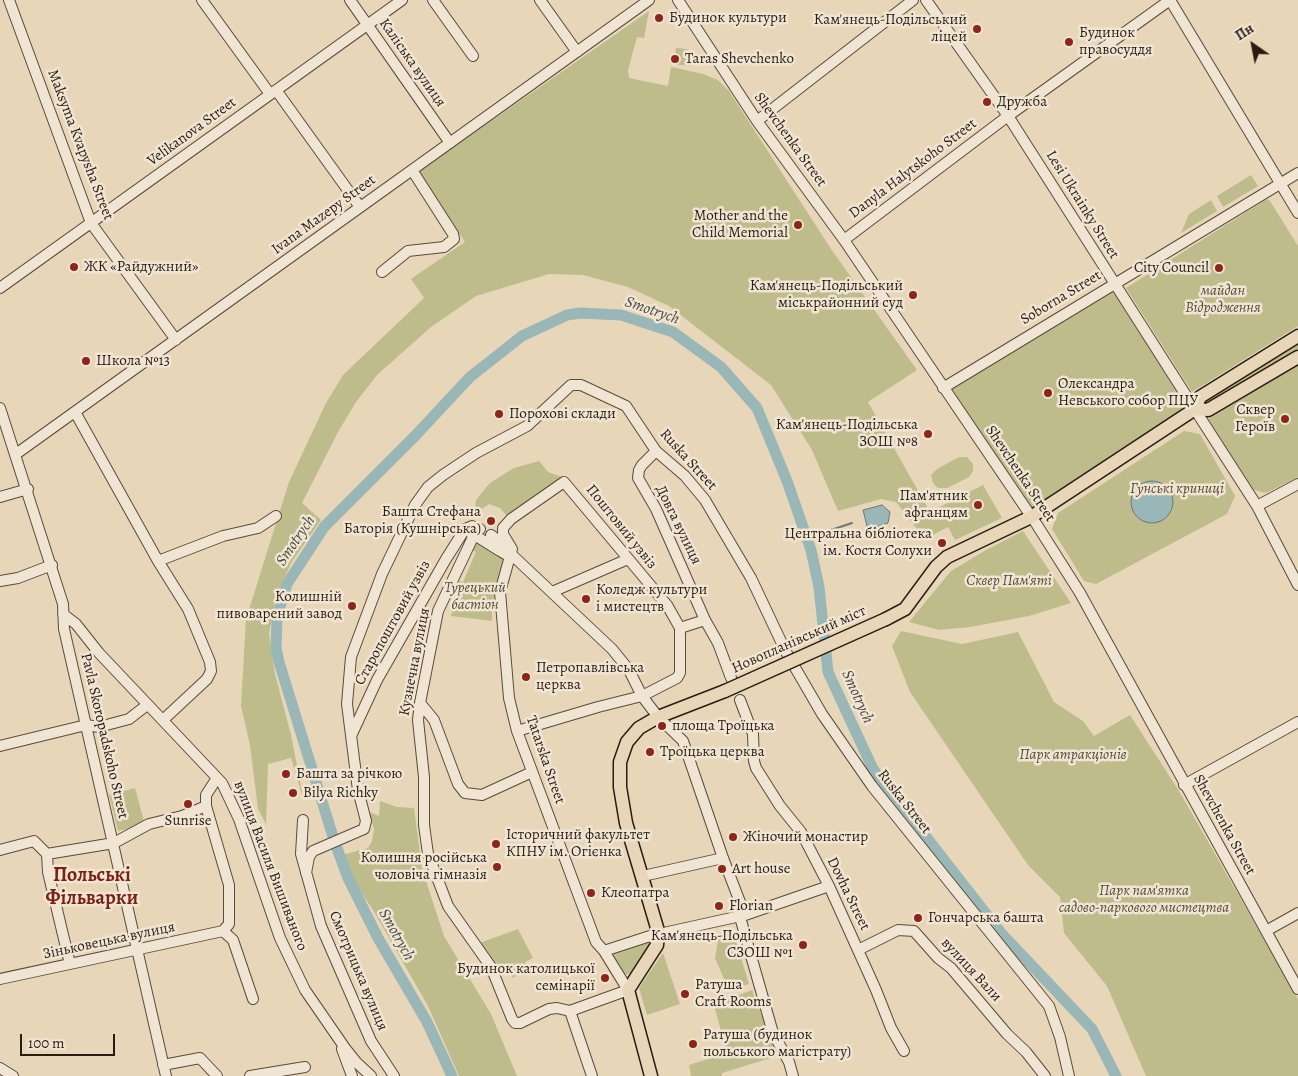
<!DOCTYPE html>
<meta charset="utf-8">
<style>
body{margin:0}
#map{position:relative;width:1298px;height:1076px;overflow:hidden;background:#e8d6b9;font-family:Alegreya,serif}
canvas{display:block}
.north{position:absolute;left:1228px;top:20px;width:50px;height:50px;-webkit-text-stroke:4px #f0e4d2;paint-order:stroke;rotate:327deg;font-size:14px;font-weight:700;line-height:20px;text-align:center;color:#291d13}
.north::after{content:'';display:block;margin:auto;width:18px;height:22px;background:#291d13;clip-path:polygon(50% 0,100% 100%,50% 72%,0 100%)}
.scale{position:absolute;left:20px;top:1034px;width:95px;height:22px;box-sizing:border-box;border:2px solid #291d13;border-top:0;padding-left:6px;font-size:15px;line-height:18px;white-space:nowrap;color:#291d13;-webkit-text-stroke:4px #f0e4d2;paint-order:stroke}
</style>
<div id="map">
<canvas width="1298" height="1076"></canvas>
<div class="north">Пн</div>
<div class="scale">100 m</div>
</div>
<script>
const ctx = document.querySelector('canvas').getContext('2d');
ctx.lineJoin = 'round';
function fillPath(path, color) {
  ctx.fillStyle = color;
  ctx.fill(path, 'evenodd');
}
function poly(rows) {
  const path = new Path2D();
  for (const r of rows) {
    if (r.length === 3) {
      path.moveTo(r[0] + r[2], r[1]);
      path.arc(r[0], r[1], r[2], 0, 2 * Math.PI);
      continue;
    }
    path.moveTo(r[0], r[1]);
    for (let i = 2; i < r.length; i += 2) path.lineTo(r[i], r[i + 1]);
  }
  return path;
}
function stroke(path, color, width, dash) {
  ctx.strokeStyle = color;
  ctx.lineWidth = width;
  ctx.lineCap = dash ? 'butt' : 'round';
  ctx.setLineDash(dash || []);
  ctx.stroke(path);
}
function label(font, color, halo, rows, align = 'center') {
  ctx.font = font + ' Alegreya,serif';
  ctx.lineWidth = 5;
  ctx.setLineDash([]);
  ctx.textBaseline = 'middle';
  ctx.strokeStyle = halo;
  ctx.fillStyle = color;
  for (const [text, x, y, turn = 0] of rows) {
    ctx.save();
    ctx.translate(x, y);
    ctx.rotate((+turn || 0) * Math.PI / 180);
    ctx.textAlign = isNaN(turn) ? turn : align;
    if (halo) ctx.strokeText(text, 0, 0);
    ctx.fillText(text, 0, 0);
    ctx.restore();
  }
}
fillPath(poly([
 [649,11,644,38,637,37,628,70,629,78,668,86,671,67,703,74,718,80,729,91,831,249,917,370,868,402,930,512,983,485,1002,518,955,540,948,527,925,539,896,502,881,499,838,511,812,450,771,385,669,306,628,287,583,275,549,274,476,296,431,327,377,375,356,402,338,432,302,503,321,520,291,563,276,597,269,634,275,674,291,735,304,801,291,758,268,764,266,824,258,809,250,745,241,706,246,619,289,482,326,403,343,375,424,298,411,279,465,242,418,172],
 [676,48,687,49,693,55,691,66,674,64],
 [1251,175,1258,186,1223,207,1217,196],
 [1267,199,1270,201,1298,246,1298,326,1192,392,1126,288],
 [1211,200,1217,211,1181,233,1189,214],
 [1114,284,1195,409,1031,517,943,388],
 [1298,340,1298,352,1208,405,1204,399],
 [1298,365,1298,477,1266,493,1251,489,1208,419],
 [1184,431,1200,434,1235,496,1227,514,1096,584,1084,581,1052,529,1058,513],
 [959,457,967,457,973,464,973,471,969,477,947,488,938,488,933,483,931,475,937,469],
 [539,461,548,472,565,478,509,518,500,508,489,504,479,511,475,508,476,500,490,483,514,468],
 [1023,531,1071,603,1029,616,970,627,939,630,909,622,951,571,986,550],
 [475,541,507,561,492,604,492,621,451,616,459,581,463,582,476,552,471,549],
 [901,631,962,644,1018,632,1054,702,1083,721,1094,736,1130,715,1179,791,1298,999,1298,1076,1146,1076,1107,986,1064,933,1060,897,1028,865,910,692,892,646],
 [135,788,145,825,118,831,109,795],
 [380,801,397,807,414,808,422,869,444,936,491,1014,517,1076,459,1076,428,1006,373,910,352,879,342,855,368,848,372,841,374,829,369,812,379,816],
 [518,929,533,958,525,962,528,969,513,978,507,968,497,974,477,944],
 [733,932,749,984,729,990,715,958,719,936],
 [647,939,651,945,630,974,625,974,612,952],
 [663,953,680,1004,647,1015,639,988],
 [752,990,777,1056,722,1073,722,1076,691,1076,689,1065,727,1053,714,1005]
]), '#bdbc8a');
const water = poly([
 [1152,502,21],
 [882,505,890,512,888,523,868,530,863,510,882,505]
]);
fillPath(water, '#99b7b7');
stroke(water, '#6c7975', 1);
stroke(poly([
 [807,538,852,523]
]), '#6c7975', 2);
stroke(poly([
 [452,1076,427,1022,378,938,348,878,334,840,279,662,276,648,277,617,287,584,324,527,415,436,470,377,522,336,567,315,580,313,621,315,673,332,721,367,757,408,787,481,811,550,819,587,828,672,873,769,1001,933,1092,1029,1116,1076]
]), '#99b7b7', 11);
const minor = poly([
 [9,0,91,223,176,340],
 [202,0,270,94],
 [350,0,450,143],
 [433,0,473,56],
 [540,0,577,52],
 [678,0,757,121,844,240,1037,525,1080,593,1298,989],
 [926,0,1008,116,1203,422,1257,506,1298,585],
 [1170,0,1298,213],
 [276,90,360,207],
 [757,121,913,0],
 [844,240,1008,116,1170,0],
 [382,272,408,251,444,247,454,239,453,234,412,170],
 [0,288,402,0],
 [943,388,1298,173],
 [0,408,63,604,64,629,166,1076],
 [75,412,158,561,188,609,210,662,211,671,207,679,163,720],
 [656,451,642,465,639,470,638,478,656,509,705,620,680,628],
 [16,454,649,0],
 [0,497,28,489],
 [1257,506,1298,484],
 [465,529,472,526,480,529],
 [468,531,500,551,507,555,511,554],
 [474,535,438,611,420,703,418,720,424,777,424,825,428,854,448,906,491,967,512,1019,515,1023,520,1023,549,1009,557,1008,570,1011,628,990,604,951,596,942,517,731,509,698,500,592,512,549,503,534,503,528,511,519,564,482,667,605,680,628,680,673,677,678,642,696,598,707,517,731],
 [491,535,510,550,511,554,612,649,629,670,642,696,658,717,683,741,723,858,745,915],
 [158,561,223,536,258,528,276,516],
 [0,581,18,578,52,565],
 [552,592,628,559],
 [63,614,76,624,99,653,222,783,239,819,280,938,305,990,345,1048,357,1063,371,1076],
 [705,620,718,643,731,678],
 [740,700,753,734,754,761,756,768,780,806,801,832,829,886,876,990,891,1028,904,1051],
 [420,703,434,720,458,784,465,793,482,795,532,772],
 [352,734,377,680,446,559,465,529],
 [0,746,86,725,99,727,129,719,147,705],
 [1184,785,1298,722],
 [206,806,206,795,217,778],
 [303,820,301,854,321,926,371,1041,394,1076],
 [0,850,34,841,47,854,114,843,149,824,182,816,206,806,229,885,229,924,223,931,233,940,253,999],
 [47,854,48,872,70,964],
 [306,873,309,857,313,851,364,829,366,821,358,790,347,704,351,657,382,574,415,505,428,487,443,475,476,453,527,426,571,385,581,385,626,406,656,451,685,476,705,500,751,578,786,652,822,714,872,786,1049,1006,1060,1037,1069,1076],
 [643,876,723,858],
 [740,917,773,1033,789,1062,793,1076],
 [1266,931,1298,913],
 [858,950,898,930,914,931,938,958,951,968,1007,1034,1026,1052,1045,1076],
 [604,951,650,936,745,915,829,886],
 [0,979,223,931],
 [570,1011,592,1076],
 [342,1049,352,1076],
 [163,1065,200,1058,217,1076],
 [0,1068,13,1076],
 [250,1076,305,1067]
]);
const major = poly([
 [1195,409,1208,410,1298,357],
 [886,619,905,609,936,567,947,557,1031,517,1195,409,1200,397,1298,336],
 [651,1076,628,990,657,945,658,931,626,823,620,787,620,762,627,742,639,728,658,717,725,691]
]);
stroke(minor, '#594b3c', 12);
stroke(major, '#291d13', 15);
stroke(minor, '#f0e4d2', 10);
stroke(major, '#e8d6b9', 12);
const majorBridge = poly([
 [725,691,886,619]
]);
stroke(majorBridge, '#291d13', 15, []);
stroke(majorBridge, '#e8d6b9', 12);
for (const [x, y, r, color] of [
 [659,18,5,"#8f2418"],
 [977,29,5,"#8f2418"],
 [1069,42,5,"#8f2418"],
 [675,59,5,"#8f2418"],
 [987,102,5,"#8f2418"],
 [798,225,5,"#8f2418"],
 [74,267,5,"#8f2418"],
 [1219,268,5,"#8f2418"],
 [913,295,5,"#8f2418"],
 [86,361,5,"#8f2418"],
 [1048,393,5,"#8f2418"],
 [499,414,5,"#8f2418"],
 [1285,419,5,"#8f2418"],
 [928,434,5,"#8f2418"],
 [978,505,5,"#8f2418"],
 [491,521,5,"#8f2418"],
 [942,543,5,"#8f2418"],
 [586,599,5,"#8f2418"],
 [352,606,5,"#8f2418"],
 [526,677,5,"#8f2418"],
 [662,726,5,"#8f2418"],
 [650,752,5,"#8f2418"],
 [286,774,5,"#8f2418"],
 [293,793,5,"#8f2418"],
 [188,804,5,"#8f2418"],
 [733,837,5,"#8f2418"],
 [496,844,5,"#8f2418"],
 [497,867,5,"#8f2418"],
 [722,869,5,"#8f2418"],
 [591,893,5,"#8f2418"],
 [719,906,5,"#8f2418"],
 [918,918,5,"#8f2418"],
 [803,945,5,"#8f2418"],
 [605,978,5,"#8f2418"],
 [685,994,5,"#8f2418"],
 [693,1044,5,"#8f2418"]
]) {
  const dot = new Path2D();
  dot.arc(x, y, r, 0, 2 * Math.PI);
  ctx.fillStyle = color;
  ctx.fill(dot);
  stroke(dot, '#f0e4d2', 2);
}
label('15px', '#291d13', '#f0e4d2', [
 ["Будинок культури",669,18],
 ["Кам'янець-Подільський",967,20,"right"],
 ["ліцей",967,37,"right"],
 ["Будинок",1079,33],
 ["правосуддя",1079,50],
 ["Taras Shevchenko",685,59],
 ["Дружба",997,102],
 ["Mother and the",788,216,"right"],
 ["Child Memorial",788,233,"right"],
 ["ЖК «Райдужний»",84,267],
 ["City Council",1209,268,"right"],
 ["Кам'янець-Подільський",903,286,"right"],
 ["міськрайонний суд",903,303,"right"],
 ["Школа №13",96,361],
 ["Олександра",1058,384],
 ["Невського собор ПЦУ",1058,401],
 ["Сквер",1275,410,"right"],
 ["Героїв",1275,427,"right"],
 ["Порохові склади",509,414],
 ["Кам'янець-Подільська",918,425,"right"],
 ["ЗОШ №8",918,442,"right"],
 ["Пам'ятник",968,496,"right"],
 ["афганцям",968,513,"right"],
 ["Башта Стефана",481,512,"right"],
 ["Баторія (Кушнірська)",481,529,"right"],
 ["Центральна бібліотека",932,534,"right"],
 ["ім. Костя Солухи",932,551,"right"],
 ["Коледж культури",596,590],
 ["і мистецтв",596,607],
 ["Колишній",342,597,"right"],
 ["пивоварений завод",342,614,"right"],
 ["Петропавлівська",536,668],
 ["церква",536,685],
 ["площа Троїцька",672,726],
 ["Троїцька церква",660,752],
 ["Башта за річкою",296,774],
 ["Bilya Richky",303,793],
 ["Sunrise",188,821,"center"],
 ["Історичний факультет",506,835],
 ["КПНУ ім. Огієнка",506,852],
 ["Жіночий монастир",743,837],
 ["Колишня російська",487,858,"right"],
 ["чоловіча гімназія",487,875,"right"],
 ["Art house",732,869],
 ["Клеопатра",601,893],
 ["Florian",729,906],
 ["Гончарська башта",928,918],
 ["Кам'янець-Подільська",793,936,"right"],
 ["СЗОШ №1",793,953,"right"],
 ["Будинок католицької",595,969,"right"],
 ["семінарії",595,986,"right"],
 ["Ратуша",695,985],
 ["Craft Rooms",695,1002],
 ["Ратуша (будинок",703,1035],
 ["польського магістрату)",703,1052]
], 'left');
label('15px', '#291d13', '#f0e4d2', [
 ["Каліська вулиця",412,63,55],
 ["Velikanova Street",192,132,-36],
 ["Shevchenka Street",790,140,54],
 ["Maksyma Kvapysha Street",80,145,69],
 ["Danyla Halytskoho Street",913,169,-37],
 ["Lesi Ukrainky Street",1082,205,58],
 ["Ivana Mazepy Street",324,215,-36],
 ["Soborna Street",1061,298,-31],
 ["Ruska Street",688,460,48],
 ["Shevchenka Street",1020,474,56],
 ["Довга вулиця",678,525,64],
 ["Поштовий узвіз",621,527,51],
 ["Старопоштовий узвіз",393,623,-61],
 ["Новопланівський міст",799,640,-24],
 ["Кузнечна вулиця",415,662,-79],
 ["Pavla Skoropadskoho Street",104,736,77],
 ["Tatarska Street",545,760,71],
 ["Ruska Street",904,802,52],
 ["Shevchenka Street",1224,825,61],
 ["вулиця Василя Вишиваного",270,866,69],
 ["Dovha Street",848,894,64],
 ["Зіньковецька вулиця",109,941,-12],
 ["вулиця Вали",971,970,47],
 ["Смотрицька вулиця",358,971,67]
]);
label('italic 15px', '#554d37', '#f0e4d2', [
 ["майдан",1223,291],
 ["Відродження",1223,308],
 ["Гунські криниці",1177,489],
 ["Сквер Пам'яті",1009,581],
 ["Турецький",475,588],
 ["бастіон",475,605],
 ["Парк атракціонів",1073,755],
 ["Парк пам'ятка",1144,891],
 ["садово-паркового мистецтва",1144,908]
]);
label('italic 16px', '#4b4b44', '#f0e4d2', [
 ["Smotrych",652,311,19],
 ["Smotrych",296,541,-56],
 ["Smotrych",857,697,66],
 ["Smotrych",396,935,61]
]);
label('bold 20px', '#7a1f14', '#f0e4d2', [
 ["Польські",92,876],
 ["Фільварки",92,899]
]);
</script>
